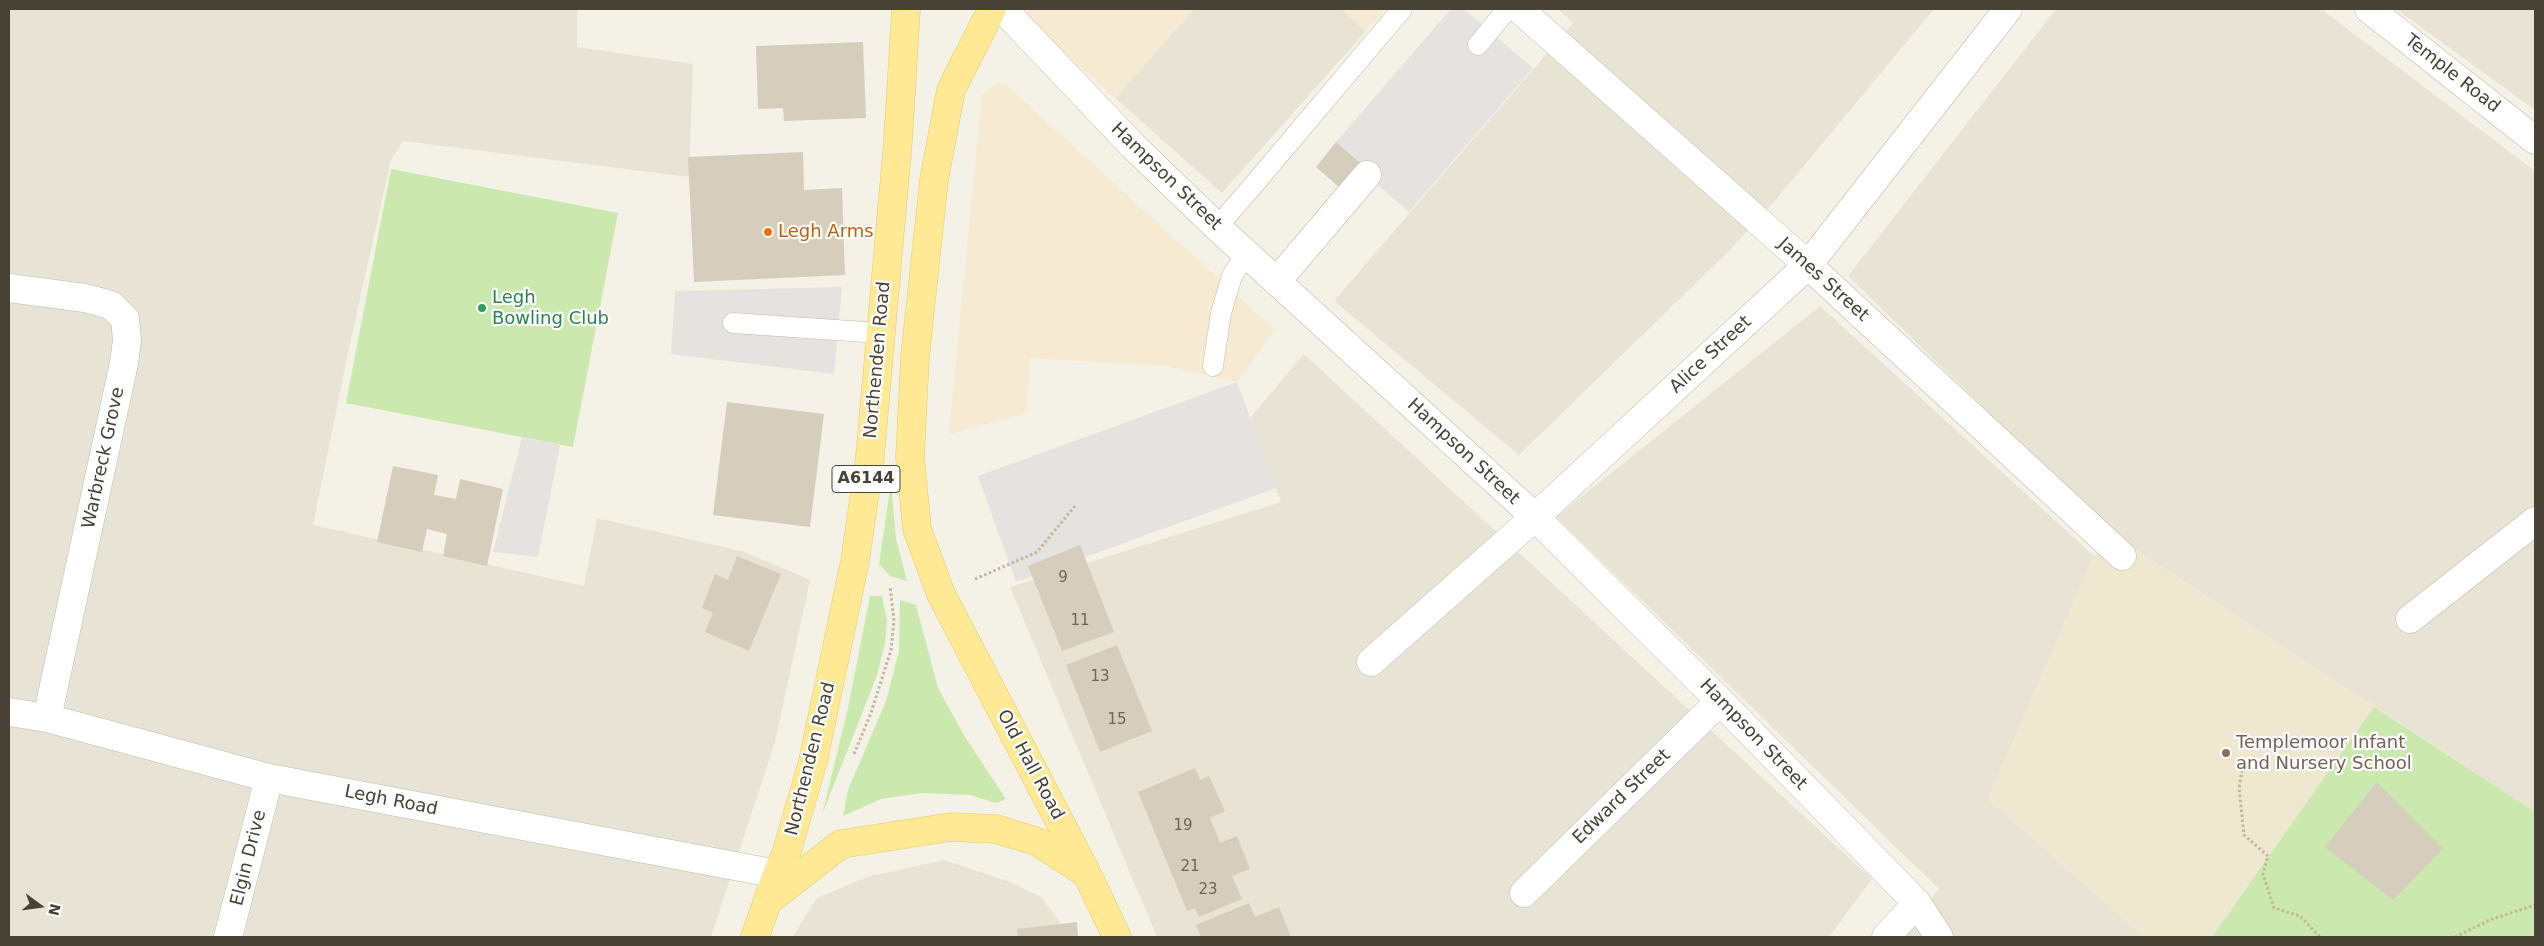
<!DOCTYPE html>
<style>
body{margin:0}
#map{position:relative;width:2544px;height:946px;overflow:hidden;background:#f4f1e7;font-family:"DejaVu Sans",sans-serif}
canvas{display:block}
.frame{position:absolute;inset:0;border:10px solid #484236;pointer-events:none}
.north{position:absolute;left:15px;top:881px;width:50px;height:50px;-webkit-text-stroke:4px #fff;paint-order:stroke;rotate:104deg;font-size:14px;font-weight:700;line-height:20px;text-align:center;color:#484236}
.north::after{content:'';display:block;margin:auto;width:18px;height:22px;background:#484236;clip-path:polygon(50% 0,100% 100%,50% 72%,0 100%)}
</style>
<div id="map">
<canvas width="2544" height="946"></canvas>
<div class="frame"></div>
<div class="north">N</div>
</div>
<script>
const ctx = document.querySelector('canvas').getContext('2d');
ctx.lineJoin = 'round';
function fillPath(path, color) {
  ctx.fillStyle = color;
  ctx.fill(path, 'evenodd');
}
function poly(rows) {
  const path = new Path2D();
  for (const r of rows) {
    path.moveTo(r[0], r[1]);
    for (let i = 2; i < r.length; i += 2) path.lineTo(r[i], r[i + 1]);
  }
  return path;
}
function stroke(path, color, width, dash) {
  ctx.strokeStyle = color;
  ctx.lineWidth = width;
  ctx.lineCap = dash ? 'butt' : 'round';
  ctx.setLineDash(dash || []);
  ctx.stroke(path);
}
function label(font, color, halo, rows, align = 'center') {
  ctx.font = font + ' "DejaVu Sans",sans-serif';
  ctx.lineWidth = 4.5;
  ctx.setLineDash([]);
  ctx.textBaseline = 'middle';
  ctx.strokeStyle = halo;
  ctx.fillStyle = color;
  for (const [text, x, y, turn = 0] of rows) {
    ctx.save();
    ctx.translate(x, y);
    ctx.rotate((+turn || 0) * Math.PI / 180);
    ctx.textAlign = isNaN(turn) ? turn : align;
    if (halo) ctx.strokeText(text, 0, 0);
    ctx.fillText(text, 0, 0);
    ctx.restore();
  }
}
fillPath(poly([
 [9,9,577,9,577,47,693,64,689,177,403,141,391,160,349,348,313,525,584,586,597,518,745,552,810,580,775,742,711,937,9,937],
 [1194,9,1342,9,1366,31,1222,193,1115,98],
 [1558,9,1934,9,1778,197,1730,250,1519,455,1334,301,1573,23],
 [2056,9,2321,9,2535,171,2535,812,2118,538,1848,276],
 [2396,9,2535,9,2535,110],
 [1820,306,2094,556,1988,799,2144,937,1901,937,1939,889,1556,517],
 [1304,354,1872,879,1829,937,1157,937,1010,587,1281,502,1250,418],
 [944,860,1010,882,1041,897,1058,919,1065,937,792,937,817,898,867,877]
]), '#e8e4d5');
fillPath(poly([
 [1029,9,1194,9,1115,98,1023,15],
 [1342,9,1385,9,1366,31],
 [1004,83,1275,330,1237,382,1167,366,1030,358,1026,413,949,434,982,95,993,86]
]), '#f6ead2');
fillPath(poly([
 [2118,538,2535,812,2535,937,2144,937,1988,799,2094,556]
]), '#eee8d1');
fillPath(poly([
 [391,169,618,213,573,447,346,403],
 [891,483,896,539,907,581,890,576,879,564],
 [870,596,882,596,887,621,885,644,876,678,822,815,848,708],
 [900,600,916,605,938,688,965,737,1006,799,996,803,970,795,922,793,881,799,843,816,848,790,886,701,899,651],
 [2374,707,2535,812,2535,937,2212,937]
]), '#cbe9af');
fillPath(poly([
 [1451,9,1464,9,1533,68,1409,212,1358,168,1362,163,1336,142],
 [842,287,834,374,671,354,675,291],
 [1237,382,1276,488,1016,582,978,476],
 [522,437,560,445,538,557,493,552]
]), '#e5e3df');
fillPath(poly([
 [863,42,866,118,784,121,783,108,758,109,756,46],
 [1336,142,1362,164,1341,189,1316,167],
 [803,152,804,190,842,188,845,275,694,282,688,157],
 [727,402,824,414,810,527,713,515],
 [393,466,438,475,434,495,456,499,460,479,503,489,487,566,443,556,447,534,427,529,422,552,377,542],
 [1080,545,1114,632,1062,651,1028,566],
 [737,556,781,574,749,651,705,632,713,613,702,608,715,574,728,580],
 [1117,645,1152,731,1100,752,1066,665],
 [1195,768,1200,780,1209,776,1225,811,1210,818,1220,843,1237,836,1250,869,1232,876,1242,899,1199,917,1195,908,1187,911,1138,792],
 [2377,782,2443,849,2393,900,2325,847],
 [1249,903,1255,917,1279,907,1291,937,1201,937,1196,925],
 [1077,922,1078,937,1018,937,1017,929]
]), '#d6cebc');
const service = poly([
 [1478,45,1507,9],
 [1217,227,1251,188,1402,9],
 [733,323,880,333],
 [1213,366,1221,313,1232,276,1247,252]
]);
const pedestrian = poly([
 [1277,281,1367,175],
 [1886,937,1917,903]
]);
const minor = poly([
 [1003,9,1132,145,1217,227,1535,517,1720,701,1917,903,1939,937],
 [1519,9,1808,265,2122,556],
 [2369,9,2535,140],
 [9,288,85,298,111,305,125,319,127,340,124,363,47,718],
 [2410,619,2535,521],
 [1371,662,1535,517,1808,265,2008,9],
 [9,712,47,718,269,778,777,874],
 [1524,893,1720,701],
 [228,937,269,778]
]);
const primary = poly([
 [992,9,951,90,934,180,915,357,910,457,917,529,941,594,1087,874,1117,937],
 [769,900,841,844,951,827,996,829,1038,842,1086,873],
 [755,937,777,874,786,854,813,761,855,561,870,456,898,141,906,9]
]);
stroke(service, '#c0baaa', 21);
stroke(pedestrian, '#c0baaa', 29);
stroke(minor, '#c0baaa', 29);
stroke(primary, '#e7c963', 29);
stroke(poly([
 [975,579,1037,552,1075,506],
 [854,754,871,713,891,650,894,621,890,586],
 [2243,765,2239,788,2244,835,2268,856,2263,874,2274,908,2300,916,2320,937],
 [2455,937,2492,919,2535,905]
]), '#c2b79a', 3, [2.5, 2.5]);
stroke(service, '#fff', 20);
stroke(pedestrian, '#fff', 28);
stroke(minor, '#fff', 28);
stroke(primary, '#ffe995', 28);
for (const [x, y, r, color] of [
 [768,232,5,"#e8710a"],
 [482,308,5,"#2e9e5b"],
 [2226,753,5,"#8d6e63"]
]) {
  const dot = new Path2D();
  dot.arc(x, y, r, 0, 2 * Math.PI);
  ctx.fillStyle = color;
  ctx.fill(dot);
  stroke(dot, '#fff', 2);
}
label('15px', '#6c6558', null, [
 ["9",1063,578],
 ["11",1080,621],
 ["13",1100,677],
 ["15",1117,720],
 ["19",1183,826],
 ["21",1190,867],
 ["23",1208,890]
]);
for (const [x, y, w] of [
 [866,479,68]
]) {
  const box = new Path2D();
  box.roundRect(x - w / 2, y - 13.5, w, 27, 4);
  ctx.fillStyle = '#fff';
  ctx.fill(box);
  stroke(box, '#484236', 1);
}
label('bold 16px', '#484236', null, [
 ["A6144",866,479]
]);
label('18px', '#484236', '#fff', [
 ["Temple Road",2452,74,38],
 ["Hampson Street",1166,177,44],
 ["James Street",1823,280,42],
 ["Alice Street",1711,355,-43],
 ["Northenden Road",878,360,-85],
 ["Hampson Street",1463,452,43],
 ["Warbreck Grove",104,458,-78],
 ["Hampson Street",1753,735,46],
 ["Northenden Road",811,759,-76],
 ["Old Hall Road",1030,765,62],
 ["Edward Street",1622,797,-44],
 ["Legh Road",391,801,11],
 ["Elgin Drive",249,858,-76]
]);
label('18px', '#c56008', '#fff', [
 ["Legh Arms",778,232]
], 'left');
label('18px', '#27864d', '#fff', [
 ["Legh",492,298],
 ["Bowling Club",492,319]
], 'left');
label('18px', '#785e54', '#fff', [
 ["Templemoor Infant",2236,743],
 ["and Nursery School",2236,764]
], 'left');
</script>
